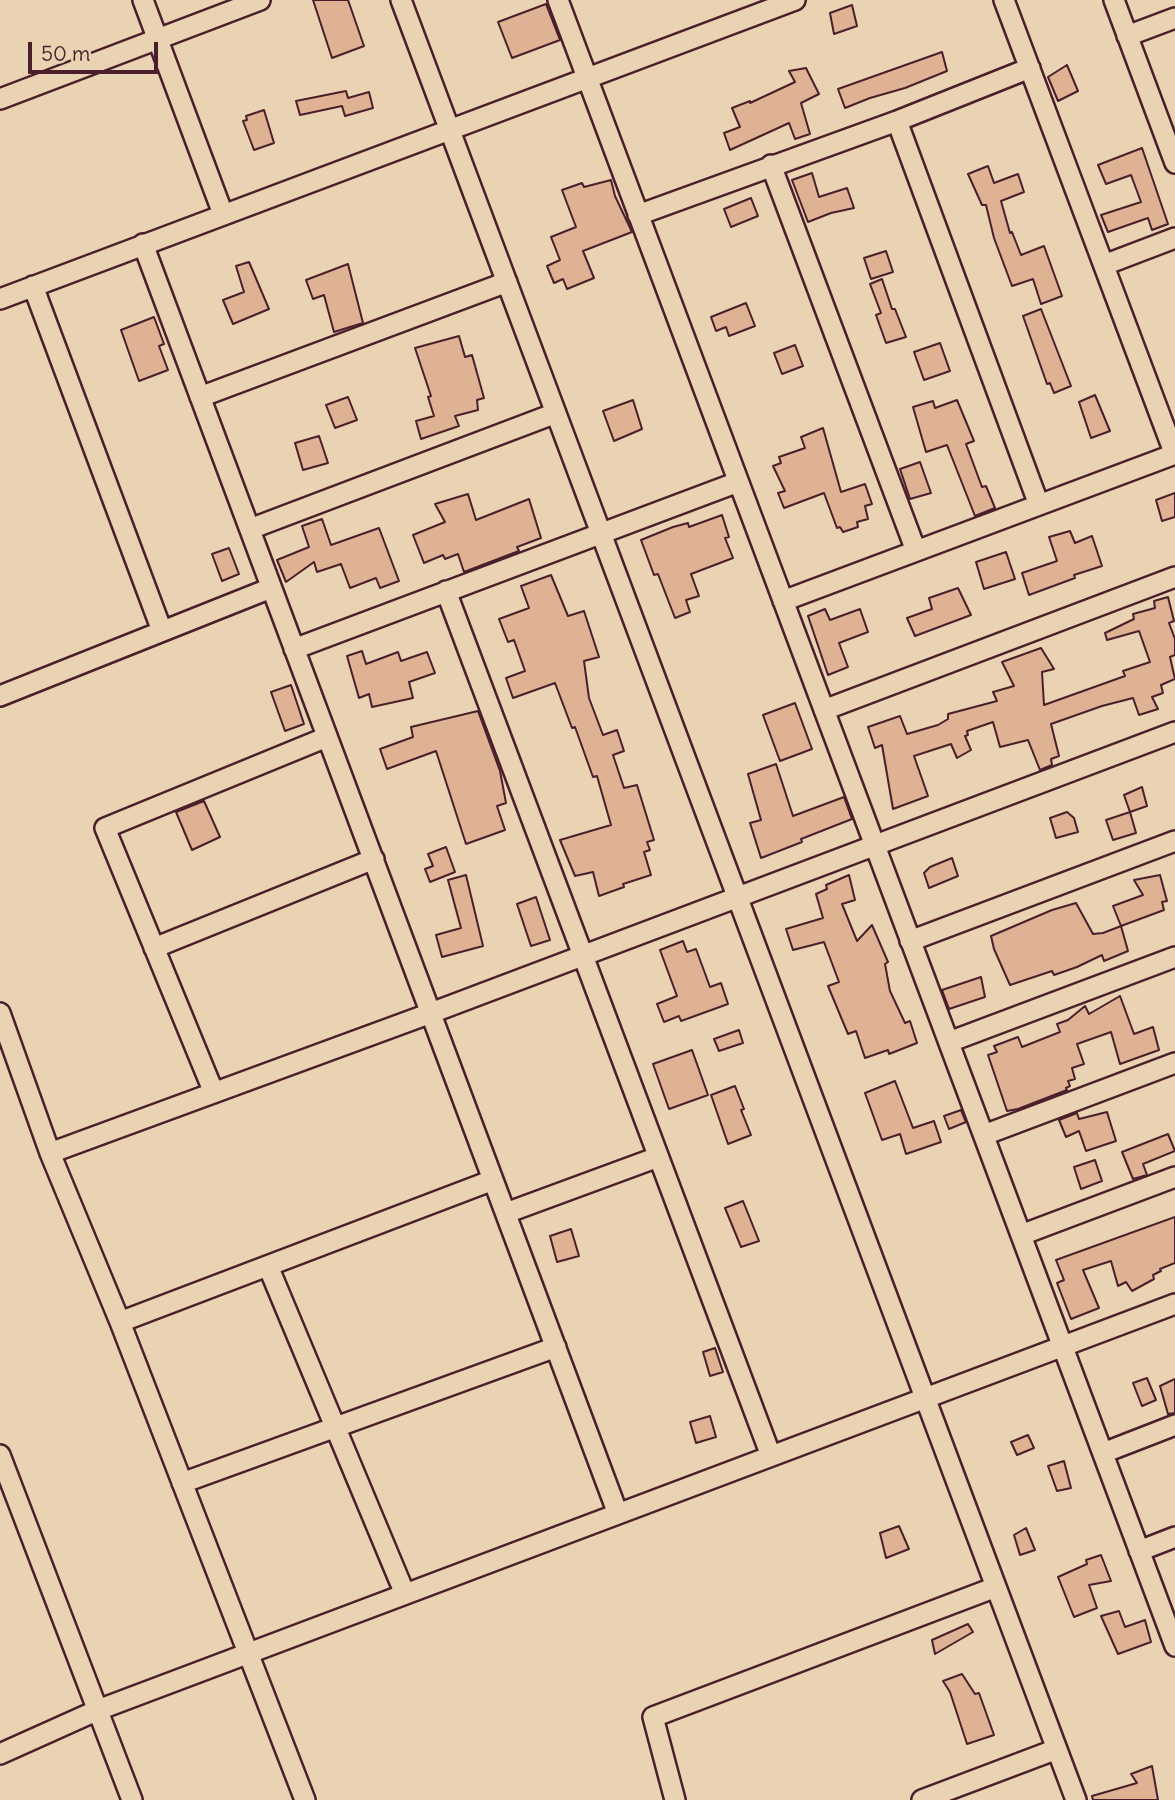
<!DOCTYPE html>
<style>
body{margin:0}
#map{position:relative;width:1175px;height:1800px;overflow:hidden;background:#e9d3b2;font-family:Delius,sans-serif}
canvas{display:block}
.scale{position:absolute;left:28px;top:42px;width:130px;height:32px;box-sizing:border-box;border:4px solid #4a1f2b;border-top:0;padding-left:9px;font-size:21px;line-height:24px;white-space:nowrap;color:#4a1f2b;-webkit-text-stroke:5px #e9d3b2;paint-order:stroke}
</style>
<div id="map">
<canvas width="1175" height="1800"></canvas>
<div class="scale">50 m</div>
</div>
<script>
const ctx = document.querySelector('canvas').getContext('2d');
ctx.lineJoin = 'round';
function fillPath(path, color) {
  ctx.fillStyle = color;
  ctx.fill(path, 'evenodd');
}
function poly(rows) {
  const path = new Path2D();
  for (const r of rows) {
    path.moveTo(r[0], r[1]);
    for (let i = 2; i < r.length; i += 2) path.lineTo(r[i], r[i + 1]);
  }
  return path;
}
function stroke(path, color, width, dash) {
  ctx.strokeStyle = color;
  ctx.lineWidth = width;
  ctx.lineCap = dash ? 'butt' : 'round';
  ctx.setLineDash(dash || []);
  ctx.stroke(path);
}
const building = poly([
 [313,0,348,0,364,46,332,58,313,0],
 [546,4,560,40,512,58,498,22,546,4],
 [852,5,857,26,834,34,830,13,852,5],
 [942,52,947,71,905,88,870,98,845,108,838,89,942,52],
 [1067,65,1078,91,1058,101,1048,77,1067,65],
 [806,68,819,94,801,103,810,134,795,139,789,123,730,150,724,133,740,127,732,108,750,101,750,103,795,82,789,71,806,68],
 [346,91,348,98,369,92,373,108,345,116,342,106,300,115,296,101,346,91],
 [264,110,274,143,254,150,243,121,247,120,246,116,264,110],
 [1142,148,1168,224,1152,230,1148,218,1108,232,1101,215,1141,202,1131,175,1106,184,1098,165,1142,148],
 [988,166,994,183,1018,174,1024,192,1001,201,1010,233,1012,232,1021,255,1044,246,1062,296,1041,304,1033,279,1012,286,994,238,986,205,982,205,968,174,988,166],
 [812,173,819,197,847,188,854,208,831,213,808,222,792,180,812,173],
 [611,180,615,196,632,232,583,251,594,278,567,289,563,279,554,283,547,266,560,260,551,237,576,227,562,190,582,183,584,187,611,180],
 [751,198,758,216,731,227,724,209,751,198],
 [886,251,893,272,871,279,864,258,886,251],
 [249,262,269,309,233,324,223,300,244,292,236,266,249,262],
 [348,264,363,323,334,332,324,295,313,299,306,280,348,264],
 [882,279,892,309,895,309,906,337,886,343,876,315,881,313,870,284,882,279],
 [746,303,755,326,729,336,726,327,716,331,711,317,746,303],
 [1041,309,1071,386,1054,393,1050,383,1047,384,1023,316,1041,309],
 [154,317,164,344,159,346,168,370,139,381,121,330,154,317],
 [459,336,465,357,472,355,484,398,477,400,478,410,455,416,459,426,421,439,416,421,434,416,428,397,431,396,415,348,459,336],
 [940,343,950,371,924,380,914,352,940,343],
 [795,345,803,366,782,374,774,353,795,345],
 [1095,395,1110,431,1091,438,1079,402,1095,395],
 [348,397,357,420,335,428,326,405,348,397],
 [633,400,642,429,614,441,603,411,633,400],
 [957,400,974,441,966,444,982,487,986,486,995,508,975,516,947,445,926,452,913,407,933,401,935,408,957,400],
 [823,428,841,492,865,484,872,504,865,506,868,519,857,522,858,527,843,532,840,527,837,528,824,493,784,508,778,493,785,491,773,466,781,463,779,457,805,448,801,437,823,428],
 [319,436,328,463,303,470,295,443,319,436],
 [920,462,931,493,910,499,900,469,920,462],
 [1175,493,1175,517,1162,521,1156,500,1175,493],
 [468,494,476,520,529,499,541,538,517,547,519,551,464,572,458,554,445,559,443,555,424,563,413,535,445,522,435,504,468,494],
 [722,515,729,537,725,538,733,558,691,574,699,596,686,600,690,612,675,618,658,574,654,575,641,540,673,527,688,523,689,527,722,515],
 [322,519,331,545,379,528,399,581,380,588,376,578,350,588,341,564,317,572,314,562,286,582,277,560,309,547,302,526,322,519],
 [1070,531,1075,543,1092,536,1102,566,1074,575,1075,578,1029,595,1022,573,1057,561,1049,537,1070,531],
 [229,548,239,574,222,581,212,554,229,548],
 [1006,552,1015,579,984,589,976,562,1006,552],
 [551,575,568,616,584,611,599,657,584,661,589,698,603,735,617,730,624,751,613,755,624,788,637,785,654,840,647,842,650,850,644,852,651,875,623,884,624,887,599,896,593,872,575,876,560,840,611,825,597,776,593,777,575,727,572,728,555,683,513,698,506,678,525,671,514,640,508,642,499,619,529,608,521,586,551,575],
 [958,588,971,615,915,636,907,618,932,609,929,598,958,588],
 [1168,597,1174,621,1169,623,1175,639,1175,655,1170,657,1175,679,1161,685,1163,693,1152,697,1158,709,1139,715,1133,698,1102,706,1051,724,1059,756,1051,759,1052,765,1040,770,1028,740,1000,747,993,722,967,731,968,735,965,736,971,750,957,758,951,744,914,756,928,796,893,809,882,745,875,748,868,727,900,716,907,734,938,725,948,719,948,714,997,701,993,692,1014,686,1002,662,1041,648,1054,669,1042,672,1044,705,1125,676,1123,671,1150,662,1139,631,1107,640,1105,633,1134,619,1133,614,1155,608,1154,601,1168,597],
 [825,609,830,620,860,609,868,632,839,643,848,667,828,675,808,616,825,609],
 [362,651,366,664,398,652,401,661,427,652,435,673,409,682,413,698,372,707,369,694,359,698,347,656,362,651],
 [291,685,304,724,285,731,271,692,291,685],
 [795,703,812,749,780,761,763,715,795,703],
 [478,711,500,771,506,803,497,806,505,830,466,844,436,751,387,769,380,749,413,737,411,727,478,711],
 [776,764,793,816,844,797,852,819,801,839,802,842,761,858,750,823,761,820,748,774,776,764],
 [1142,787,1147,806,1130,812,1124,795,1142,787],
 [204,801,220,837,192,850,176,812,204,801],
 [1067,812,1074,818,1078,832,1056,838,1050,818,1067,812],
 [1130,812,1136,833,1113,840,1106,820,1130,812],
 [446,847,455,872,430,882,425,869,433,866,428,854,446,847],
 [952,858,958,876,929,888,924,873,930,867,952,858],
 [466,875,483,946,442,957,436,935,461,928,448,880,466,875],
 [849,875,855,900,842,904,857,941,872,925,888,962,885,964,890,991,905,1023,910,1021,917,1043,889,1054,888,1050,865,1058,856,1031,848,1034,828,986,839,982,824,942,793,950,786,929,823,918,816,894,827,889,826,885,849,875],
 [1160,875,1167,901,1162,902,1164,910,1121,926,1113,906,1143,895,1134,880,1160,875],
 [536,897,550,940,531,946,517,904,536,897],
 [1076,903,1093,934,1103,933,1121,926,1128,951,1104,961,1102,955,1077,967,1054,975,1052,971,1010,985,994,949,991,936,1052,910,1076,903],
 [683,941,687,952,696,949,710,987,721,983,728,1004,681,1021,679,1016,664,1022,657,1004,677,996,660,950,683,941],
 [981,977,985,997,949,1009,942,990,981,977],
 [1120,996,1134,1034,1153,1027,1159,1050,1120,1064,1111,1032,1077,1044,1084,1064,1072,1068,1075,1079,1068,1081,1070,1086,1066,1088,1067,1090,1018,1109,1007,1111,988,1055,997,1052,994,1046,1018,1037,1022,1047,1060,1032,1057,1024,1068,1020,1085,1006,1089,1014,1120,996],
 [739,1030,743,1043,719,1051,714,1039,739,1030],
 [692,1050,708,1095,669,1109,653,1064,692,1050],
 [895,1081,913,1128,934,1121,941,1142,906,1154,900,1134,882,1140,865,1093,895,1081],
 [735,1086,744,1109,741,1110,751,1135,728,1144,711,1095,735,1086],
 [961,1110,966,1122,949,1129,944,1116,961,1110],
 [1107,1112,1116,1141,1086,1151,1079,1131,1066,1137,1059,1120,1077,1113,1079,1119,1107,1112],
 [1168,1134,1175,1151,1143,1164,1147,1175,1133,1179,1122,1152,1168,1134],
 [1095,1160,1102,1181,1081,1189,1074,1167,1095,1160],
 [743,1201,759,1241,741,1247,725,1208,743,1201],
 [1175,1217,1175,1263,1160,1269,1161,1271,1153,1275,1154,1279,1132,1291,1126,1282,1118,1286,1111,1261,1083,1270,1099,1308,1071,1319,1057,1283,1064,1280,1056,1260,1175,1217],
 [571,1229,579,1256,557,1262,550,1236,571,1229],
 [715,1348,723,1372,710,1376,703,1352,715,1348],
 [1147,1378,1156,1400,1142,1406,1133,1383,1147,1378],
 [1175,1379,1175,1413,1168,1414,1160,1386,1175,1379],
 [710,1416,716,1437,696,1443,690,1422,710,1416],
 [1028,1435,1034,1448,1017,1455,1011,1442,1028,1435],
 [1064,1461,1071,1488,1057,1491,1048,1466,1064,1461],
 [899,1526,909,1549,886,1558,880,1533,899,1526],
 [1026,1528,1035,1550,1020,1555,1014,1535,1026,1528],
 [1101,1555,1111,1581,1089,1585,1097,1608,1074,1617,1058,1577,1087,1564,1086,1560,1101,1555],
 [1119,1611,1125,1627,1145,1620,1151,1642,1118,1654,1101,1616,1119,1611],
 [968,1624,973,1632,935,1654,932,1640,968,1624],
 [962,1674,975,1694,979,1693,994,1735,967,1744,950,1692,943,1681,962,1674],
 [1152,1766,1158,1800,1093,1800,1092,1796,1137,1783,1131,1774,1152,1766]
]);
fillPath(building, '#e0b294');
stroke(building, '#4a1f2b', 2);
const minor = poly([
 [143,0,223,214],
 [401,0,1076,1800],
 [558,0,1175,1646],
 [1004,0,1175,455],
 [1114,0,1175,163],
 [1127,36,1175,18],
 [0,99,260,0],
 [897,121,1039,505],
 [771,165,916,551],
 [638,215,897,121,1030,68],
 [143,244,618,1514],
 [1104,265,1175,238],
 [33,286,162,631],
 [0,299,795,0],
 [200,397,507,282],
 [250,529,556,413],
 [446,591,771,1456],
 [783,601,1175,454],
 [294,649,738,482],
 [0,696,271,588],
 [824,710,1175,577],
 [910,941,1175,841],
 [154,948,374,859],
 [0,1013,50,1153,120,1322,305,1800],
 [949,1042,1175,957],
 [214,1093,105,828,327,737],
 [984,1135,1175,1063],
 [50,1153,431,1013,1175,732],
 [506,1213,658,1157],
 [1021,1235,1175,1177],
 [268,1266,405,1594],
 [120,1322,493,1180],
 [1103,1453,1175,1425],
 [0,1455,132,1800],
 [182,1483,556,1347],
 [1139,1551,1175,1537],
 [0,1754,98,1710,1175,1304],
 [675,1800,653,1717,996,1587],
 [922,1800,1057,1749]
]);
stroke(minor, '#4a1f2b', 24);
stroke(minor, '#e9d3b2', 19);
</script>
